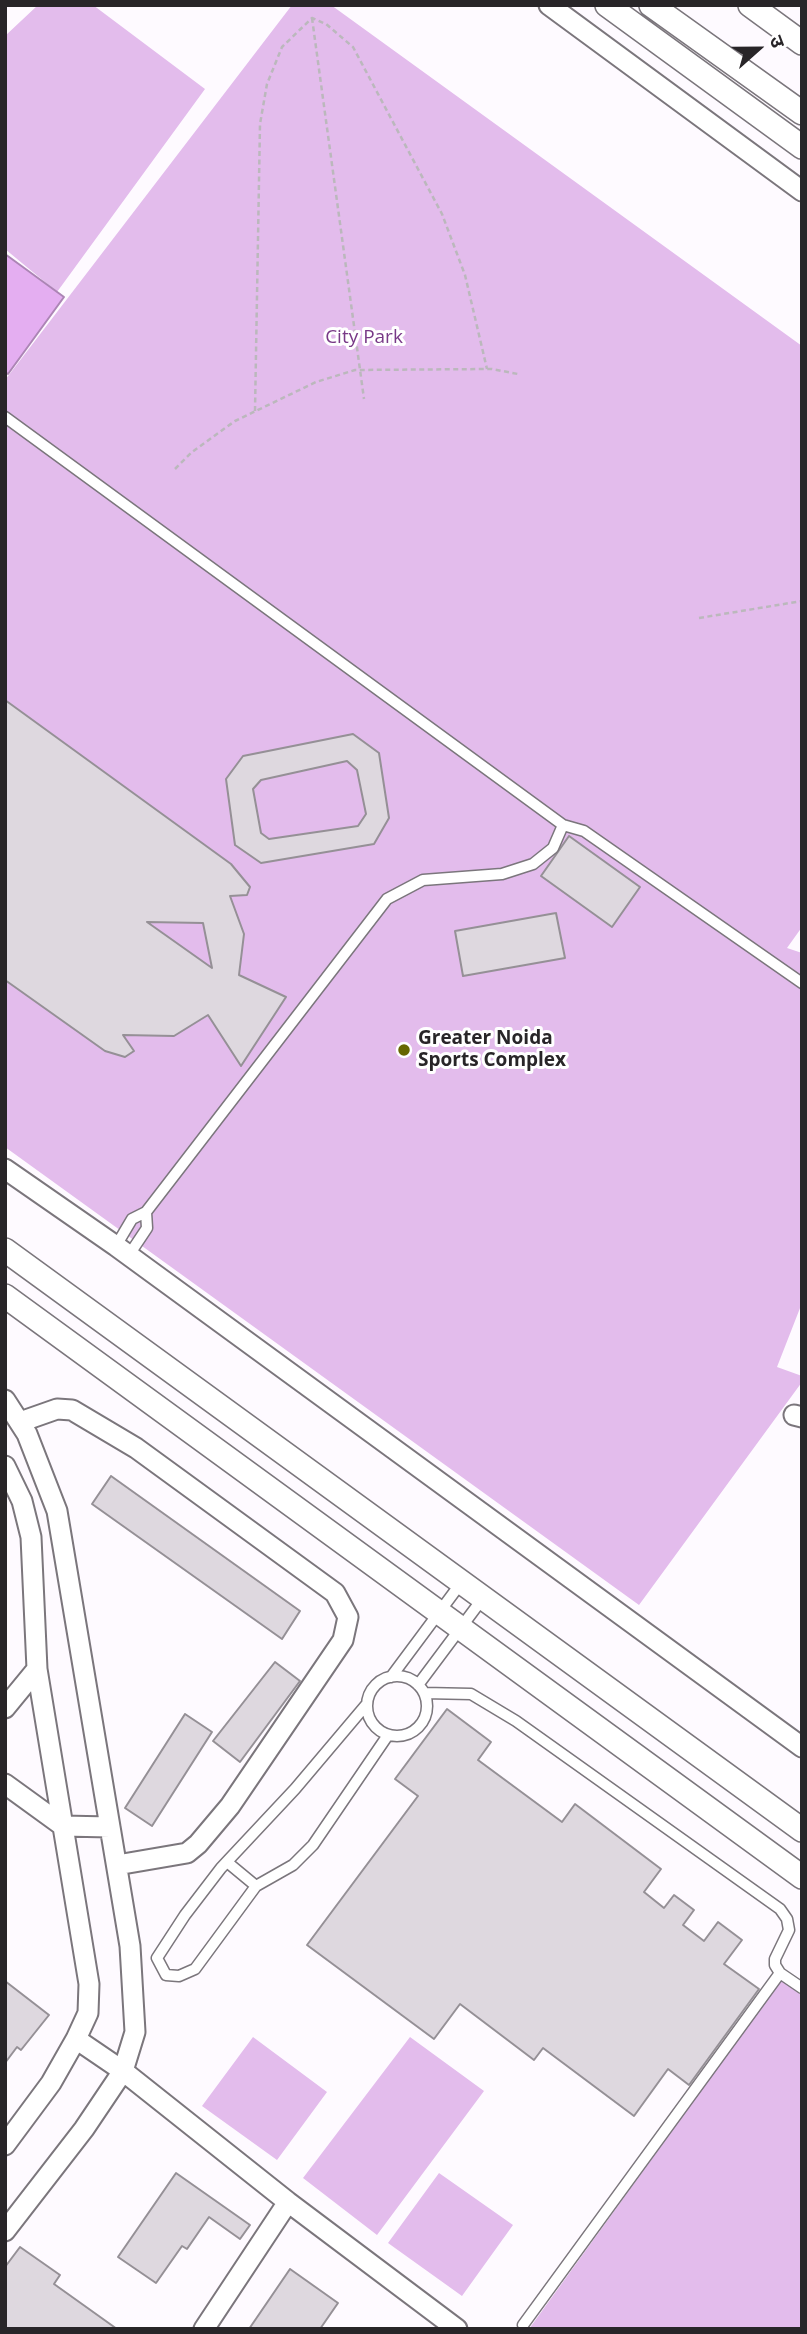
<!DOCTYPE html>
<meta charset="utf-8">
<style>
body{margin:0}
#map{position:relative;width:807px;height:2334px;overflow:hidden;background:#fefaff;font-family:"Open Sans","Noto Sans Devanagari",sans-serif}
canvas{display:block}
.frame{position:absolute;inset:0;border:7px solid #282528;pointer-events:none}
.north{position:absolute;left:723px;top:14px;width:70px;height:70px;-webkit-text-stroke:5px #fff;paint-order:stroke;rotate:69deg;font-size:19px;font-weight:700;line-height:28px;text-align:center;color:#282528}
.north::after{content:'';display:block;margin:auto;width:24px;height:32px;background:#282528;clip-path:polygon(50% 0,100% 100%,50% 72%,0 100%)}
</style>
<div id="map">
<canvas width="807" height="2334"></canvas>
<div class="frame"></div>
<div class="north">उ</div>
</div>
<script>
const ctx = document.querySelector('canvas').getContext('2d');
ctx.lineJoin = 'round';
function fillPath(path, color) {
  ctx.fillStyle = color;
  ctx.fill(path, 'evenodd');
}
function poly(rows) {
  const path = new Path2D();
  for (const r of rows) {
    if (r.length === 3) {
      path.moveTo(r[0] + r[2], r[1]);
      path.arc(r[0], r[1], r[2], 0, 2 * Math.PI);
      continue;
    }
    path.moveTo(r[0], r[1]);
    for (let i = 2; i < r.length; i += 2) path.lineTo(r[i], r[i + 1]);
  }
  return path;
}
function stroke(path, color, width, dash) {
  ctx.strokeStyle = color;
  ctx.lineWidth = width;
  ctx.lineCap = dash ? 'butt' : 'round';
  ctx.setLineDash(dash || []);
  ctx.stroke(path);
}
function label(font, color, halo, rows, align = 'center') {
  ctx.font = font + ' "Open Sans",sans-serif';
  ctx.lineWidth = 6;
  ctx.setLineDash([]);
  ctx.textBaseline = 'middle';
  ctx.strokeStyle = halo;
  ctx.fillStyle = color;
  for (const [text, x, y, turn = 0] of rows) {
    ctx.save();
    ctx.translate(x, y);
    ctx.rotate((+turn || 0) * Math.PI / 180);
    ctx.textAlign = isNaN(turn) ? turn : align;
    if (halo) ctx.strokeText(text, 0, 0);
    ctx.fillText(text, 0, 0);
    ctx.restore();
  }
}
fillPath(poly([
 [38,5,93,5,205,89,57,292,5,249,5,36],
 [292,5,331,5,802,346,802,927,787,948,802,953,802,1303,777,1367,802,1376,802,1382,639,1605,5,1147,5,380],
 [781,1980,802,1995,802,2329,529,2329],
 [253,2037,327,2092,277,2160,202,2106],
 [410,2037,484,2091,377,2235,303,2178],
 [439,2173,513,2225,462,2296,388,2243]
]), '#e3bcec');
const water = poly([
 [5,254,64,297,8,374,5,372,5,254]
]);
fillPath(water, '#e4aef1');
stroke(water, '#ac85b5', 2);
const building = poly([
 [5,700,231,864,250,887,247,895,230,896,244,934,239,975,286,997,241,1066,208,1015,174,1036,123,1035,134,1051,125,1057,105,1051,5,980,5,700],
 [147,922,203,923,212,968,147,922],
 [353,734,379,753,389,818,374,844,261,863,235,845,226,779,243,756,353,734],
 [347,761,357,770,366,814,358,826,269,839,261,833,253,789,261,780,347,761],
 [569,836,640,887,612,927,541,876,569,836],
 [556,913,565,958,463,976,455,931,556,913],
 [111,1476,300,1611,282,1639,92,1504,111,1476],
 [275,1662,300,1681,240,1762,213,1741,275,1662],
 [447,1709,491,1742,478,1760,562,1822,575,1804,661,1869,644,1892,664,1908,674,1895,694,1910,683,1925,704,1941,718,1922,742,1940,724,1964,759,1989,689,2085,668,2069,634,2116,543,2048,534,2060,460,2004,434,2039,307,1945,418,1796,395,1779,447,1709],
 [185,1714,212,1732,152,1826,125,1808,185,1714],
 [5,1981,49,2015,21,2050,17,2047,5,2063,5,1981],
 [176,2173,250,2225,240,2239,209,2217,187,2249,182,2246,156,2283,118,2257,176,2173],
 [20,2247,60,2275,54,2284,117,2329,5,2329,5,2267,20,2247],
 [290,2269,338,2303,320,2329,249,2329,290,2269]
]);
fillPath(building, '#ded8df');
stroke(building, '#959096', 2);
const service = poly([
 [5,417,563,825,584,831,802,983],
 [116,1246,132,1219,146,1212,387,899,423,880,502,874,533,864,553,848,563,825],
 [129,1255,147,1228,146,1212],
 [397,1706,30],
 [391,1677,461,1583],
 [418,1685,483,1598],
 [424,1693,471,1694,516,1721,780,1909,787,1919,789,1930,775,1959,775,1965,780,1973,802,1988],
 [366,1705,295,1789,221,1868,185,1915,157,1958,166,1975,179,1976,195,1969,256,1886,293,1865,313,1845,388,1735],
 [227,1862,256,1886],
 [523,2325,780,1973]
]);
const minor = poly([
 [549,5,802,191],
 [5,1169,116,1246,802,1747],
 [5,1400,27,1434,57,1511,130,1946,135,2032,123,2071,84,2129,5,2231],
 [794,1415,802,1417],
 [20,1422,57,1409,72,1410,136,1448,335,1593,348,1617,343,1640,230,1806,198,1844,187,1853,117,1865],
 [5,1466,22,1501,31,1537,37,1669,89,1984,88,2013,76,2039,51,2083,5,2145],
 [5,1708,37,1669],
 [5,1784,63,1826,110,1827],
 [76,2039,123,2071,288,2202,457,2329],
 [204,2329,288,2202]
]);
const tertiary = poly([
 [607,5,802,147],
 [651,5,802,113],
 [750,5,802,43],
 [5,1250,802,1830],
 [5,1296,802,1877]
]);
stroke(service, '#7b767c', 13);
stroke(minor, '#7b767c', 23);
stroke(tertiary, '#7b767c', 26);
stroke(poly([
 [312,18,364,399],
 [255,411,260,124,267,84,282,47,312,18,326,24,353,47,442,214,465,275,487,369],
 [175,469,192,452,235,421,316,382,355,370,492,369,518,374],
 [699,618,802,601]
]), '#bbb8bc', 2.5, [5, 3.5]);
stroke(service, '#fff', 10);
stroke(minor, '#fff', 19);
stroke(tertiary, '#fff', 23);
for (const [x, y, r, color] of [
 [404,1050,7,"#660"]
]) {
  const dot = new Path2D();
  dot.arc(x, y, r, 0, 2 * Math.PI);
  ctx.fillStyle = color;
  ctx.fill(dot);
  stroke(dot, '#fff', 2.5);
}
label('19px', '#783987', '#fff', [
 ["City Park",364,338]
]);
label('bold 19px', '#282528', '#fff', [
 ["Greater Noida",418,1039],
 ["Sports Complex",418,1061]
], 'left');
</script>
